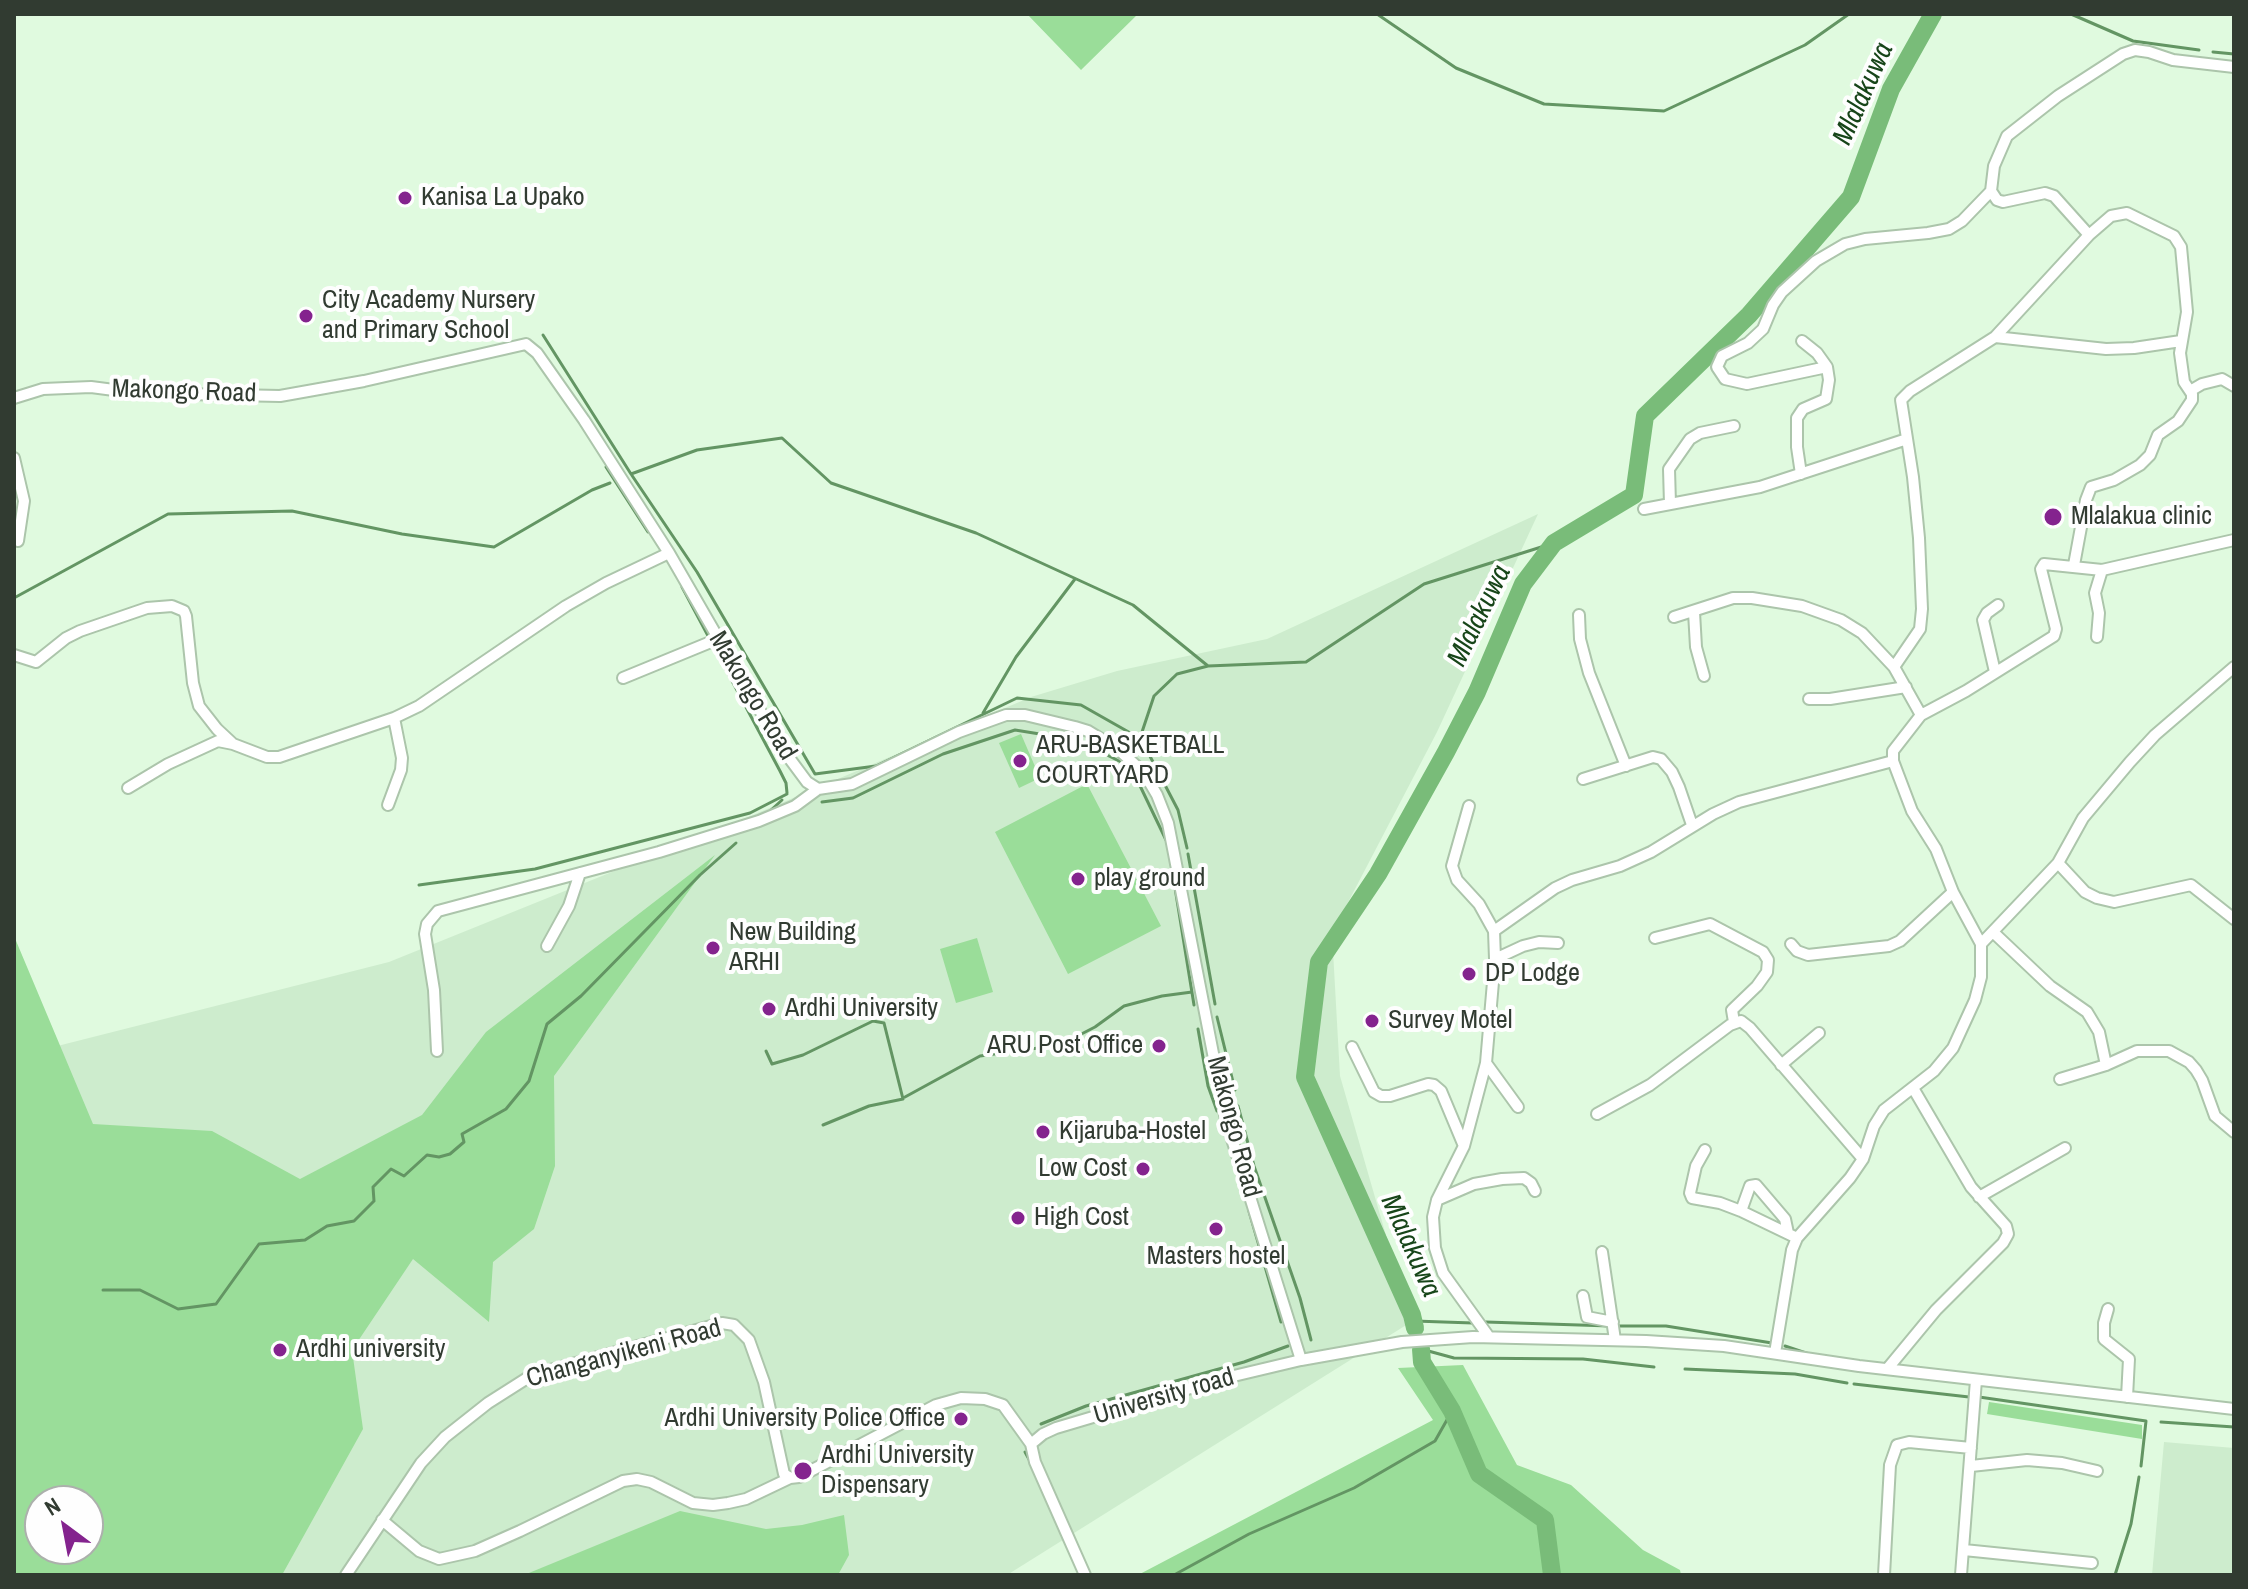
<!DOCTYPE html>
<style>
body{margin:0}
#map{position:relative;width:2248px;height:1589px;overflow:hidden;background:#e0fadf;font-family:"Archivo Narrow",sans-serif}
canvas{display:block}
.frame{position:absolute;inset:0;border:16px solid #313b31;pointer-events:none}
.north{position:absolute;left:24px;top:1485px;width:80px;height:80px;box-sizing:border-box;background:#fefefe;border:2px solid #acb0ac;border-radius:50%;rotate:328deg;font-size:22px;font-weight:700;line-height:32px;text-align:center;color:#313b31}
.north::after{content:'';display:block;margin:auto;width:28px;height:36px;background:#84238e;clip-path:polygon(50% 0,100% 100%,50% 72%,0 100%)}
</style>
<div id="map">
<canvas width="2248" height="1589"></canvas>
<div class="frame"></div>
<div class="north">N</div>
</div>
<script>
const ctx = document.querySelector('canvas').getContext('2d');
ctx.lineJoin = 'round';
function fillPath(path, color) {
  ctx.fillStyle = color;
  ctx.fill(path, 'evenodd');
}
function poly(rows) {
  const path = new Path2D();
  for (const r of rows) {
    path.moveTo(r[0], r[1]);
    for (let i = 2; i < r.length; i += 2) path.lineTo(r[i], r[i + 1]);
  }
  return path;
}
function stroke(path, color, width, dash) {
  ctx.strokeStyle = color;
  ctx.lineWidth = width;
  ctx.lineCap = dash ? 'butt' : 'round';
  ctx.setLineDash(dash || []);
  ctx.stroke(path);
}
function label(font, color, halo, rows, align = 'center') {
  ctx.font = font + ' "Archivo Narrow",sans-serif';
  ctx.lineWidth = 8;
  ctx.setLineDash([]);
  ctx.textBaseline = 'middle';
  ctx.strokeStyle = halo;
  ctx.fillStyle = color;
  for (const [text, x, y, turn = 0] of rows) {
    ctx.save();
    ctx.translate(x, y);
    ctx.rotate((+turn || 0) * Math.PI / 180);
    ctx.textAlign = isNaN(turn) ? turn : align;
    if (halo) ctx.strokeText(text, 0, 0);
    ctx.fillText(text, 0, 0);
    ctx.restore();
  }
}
fillPath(poly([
 [1538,514,1437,732,1332,933,1340,1076,1411,1322,1007,1575,14,1575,14,1057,389,962,753,815,1031,697,1117,671,1267,639],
 [40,1501,88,1501,88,1549,40,1549],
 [2164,1442,2234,1448,2234,1575,2152,1575]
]), '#cdeccd');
fillPath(poly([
 [1027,14,1138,14,1081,70],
 [1021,734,1040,778,1019,788,999,743],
 [1087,784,1161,926,1068,974,995,832],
 [715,855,554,1076,555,1166,534,1229,493,1262,489,1322,413,1259,352,1350,363,1429,282,1575,14,1575,14,936,93,1124,212,1131,300,1179,422,1115,486,1032],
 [88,1501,88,1549,40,1549,40,1501],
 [977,938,993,992,956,1003,940,949],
 [1463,1365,1517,1465,1571,1485,1643,1550,1680,1570,1681,1575,1138,1575,1433,1420,1398,1368],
 [1989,1402,2142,1425,2142,1439,1987,1414],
 [680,1511,766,1529,802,1525,844,1515,849,1555,838,1575,524,1575]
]), '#9add99');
stroke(poly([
 [1377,14,1456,68,1544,104,1664,111,1805,45,1849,14],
 [2071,14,2133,41,2199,50],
 [2213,52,2234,54],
 [543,335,631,474,697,572,815,774,876,766,1017,698,1081,705,1141,739,1178,810,1187,848],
 [606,467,648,532],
 [631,474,697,450,782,438,831,483,976,533,1133,605,1208,666,1306,662,1424,584,1554,543],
 [682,587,780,771,786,783,787,793],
 [14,598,168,514,292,511,402,534,494,547,592,490,610,483],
 [983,713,1016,657,1075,579],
 [1140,738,1154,696,1177,674,1208,666],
 [822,802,853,798,943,754,1015,730,1077,740,1131,767,1166,840],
 [770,811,782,800],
 [1188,854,1215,1004],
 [1171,863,1194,1005],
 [419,885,535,869,750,813,787,794],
 [1217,1017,1235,1090],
 [1198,1029,1208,1086,1217,1111],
 [766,1051,772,1064,803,1055,873,1021,884,1023,903,1099,869,1106,823,1125],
 [905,1097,980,1056,1060,1045,1095,1027,1124,1006,1162,996,1192,992],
 [1238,1106,1254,1166,1300,1298,1311,1340],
 [1249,1211,1281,1322],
 [103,1290,140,1290,178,1309,216,1304,259,1244,305,1240,327,1226,354,1221,374,1201,373,1187,391,1169,404,1176,427,1155,439,1157,450,1154,464,1142,462,1134,506,1109,529,1081,547,1024,581,996,700,875,736,843],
 [1414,1321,1473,1323],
 [1486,1322,1610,1326],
 [1617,1326,1666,1326,1772,1343],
 [1785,1346,1809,1354],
 [1421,1349,1454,1358,1583,1359,1654,1367],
 [1685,1369,1795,1374,1847,1383],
 [1854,1384,1969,1397],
 [1979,1397,2146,1421,2141,1466],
 [2161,1422,2234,1427],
 [1041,1424,1086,1406,1244,1362,1288,1346],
 [1025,1452,1031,1463],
 [1174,1575,1249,1534,1354,1488,1435,1441,1452,1411],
 [2115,1575,2131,1524,2139,1477]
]), '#639563', 3);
stroke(poly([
 [1415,1328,1412,1315,1305,1077,1319,962,1378,874,1446,752,1477,692,1523,584,1554,543,1634,495,1645,416,1749,315,1851,197,1891,89,1933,14],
 [1421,1349,1422,1362,1452,1411,1479,1474,1545,1520,1552,1575]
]), '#79bc79', 18);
const minor = poly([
 [1991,191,1997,200,2003,202,2045,193,2054,196,2089,235],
 [1995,337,2106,349,2134,348,2181,341],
 [1802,341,1817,353,1827,367],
 [2190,391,2202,384,2222,379,2234,386],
 [14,398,43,389,91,387,137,393,280,396,364,381,526,344,537,353,584,420,669,553,781,747,807,782,818,789,852,784,959,732,1006,715,1025,715,1075,727,1088,731,1119,750,1144,773,1157,795,1168,823,1226,1120,1301,1360],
 [14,458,24,501,18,541],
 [1801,474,1797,447,1797,418,1803,409,1826,399,1829,380,1827,367,1747,384,1725,379,1717,367,1722,356,1748,343,1763,329,1773,305,1782,292,1816,261,1845,244,1865,239,1928,233,1949,229,1962,221,1991,191,1994,166,2007,136,2058,96,2123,54,2135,50,2149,52,2173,60,2234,67],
 [1670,504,1669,469,1690,439,1700,433,1734,426],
 [1644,509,1760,487,1907,439],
 [1694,612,1696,647,1704,676],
 [1579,615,1580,639,1589,673,1626,766],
 [1674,617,1733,598,1752,598,1802,606,1841,620,1862,633,1894,667,1921,715],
 [2097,637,2099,613,2095,593,2102,570],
 [14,655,36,662,66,638,80,631,147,608,172,606,184,611,186,616,193,683,199,706,217,729,232,743],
 [1894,667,1920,629,1922,609,1919,538,1913,477,1901,400,1910,391,1995,337,2089,235,2111,216,2127,213,2174,236,2181,247,2187,312,2180,353,2184,382,2192,394,2192,400,2178,421,2158,435,2150,455,2140,465,2114,480,2091,487,2086,500,2074,565],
 [1995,672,1983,620,1987,613,1998,605],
 [623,678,718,639],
 [1809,699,1830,699,1906,687],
 [1583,779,1653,757,1661,759,1672,772,1679,787,1692,825],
 [128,788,168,764,218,741,233,744,267,757,279,757,394,718,419,706,566,606,606,583,669,553],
 [388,805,401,770,402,758,394,718],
 [1469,806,1452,866,1457,880,1479,904,1494,931],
 [2058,863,2085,892,2097,898,2114,902,2191,885,2234,919],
 [1994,933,2050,986,2087,1012,2099,1032,2106,1065],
 [1655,938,1710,924,1763,952,1768,960,1767,972,1757,986,1732,1010,1734,1022],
 [1791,944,1797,951,1808,955,1889,946,1900,941,1953,892],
 [1981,944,2058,863,2083,818,2130,762,2155,735,2234,667],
 [547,946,569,906,580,873],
 [1495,959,1523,946,1539,942,1558,943],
 [1352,1047,1374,1092,1381,1096,1390,1096,1428,1084,1434,1085,1441,1091,1464,1146],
 [437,1051,434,990,425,934,427,924,438,911,659,852,759,821,795,806,818,789],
 [1486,1063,1518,1107],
 [1781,1065,1819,1033],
 [2060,1079,2106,1065,2137,1051,2169,1051,2189,1062,2196,1070,2202,1080,2215,1116,2234,1132],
 [1597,1114,1650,1085,1730,1025,1741,1021,1750,1028,1863,1159],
 [1705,1150,1696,1166,1690,1193,1692,1198,1720,1203,1741,1211,1797,1238],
 [1979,1197,2065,1148],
 [1437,1200,1474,1184,1502,1179,1524,1178,1531,1183,1535,1191],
 [1741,1211,1750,1186,1756,1185,1785,1219,1788,1233],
 [1602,1252,1615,1340],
 [1583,1296,1587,1317,1613,1322],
 [2108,1309,2104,1323,2104,1339,2129,1359,2127,1397],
 [1489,1337,1443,1273,1435,1248,1433,1217,1437,1200,1464,1146,1486,1063,1495,959,1494,931,1555,888,1572,880,1620,866,1651,852,1713,814,1739,802,1893,761],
 [1775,1353,1792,1250,1797,1238,1850,1178,1863,1159,1874,1126,1884,1110,1934,1071,1953,1048,1975,1000,1981,977,1981,944,1953,892,1936,849,1912,811,1893,761,1893,751,1921,715,1966,691,2054,636,2056,629,2041,569,2044,564,2102,570,2234,540],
 [1888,1368,1936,1310,2003,1243,2008,1234,2006,1226,1971,1187,1913,1088],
 [1031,1444,1043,1434,1056,1428,1221,1379,1301,1360,1402,1342,1473,1337,1646,1341,1724,1346,1859,1366,2234,1409],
 [1971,1466,2027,1460,2062,1463,2097,1471],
 [382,1520,419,1551,439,1559,475,1551,520,1531,623,1481,637,1479,651,1482,693,1503,713,1505,728,1503,746,1499,790,1478,799,1477,936,1405,961,1398,985,1399,1003,1405,1031,1444,1035,1462,1085,1575],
 [1964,1550,2092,1563],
 [346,1575,421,1463,445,1437,488,1403,532,1375,722,1323,734,1325,749,1340,764,1382,784,1474,790,1478],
 [1884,1575,1890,1465,1897,1445,1909,1442,1971,1448],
 [1961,1575,1976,1380]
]);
stroke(minor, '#acc5ab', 14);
stroke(minor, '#fff', 10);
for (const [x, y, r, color] of [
 [405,198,8,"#84238e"],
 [306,316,8,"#84238e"],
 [2053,517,10,"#84238e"],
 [1020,761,8,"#84238e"],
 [1078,879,8,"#84238e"],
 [713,948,8,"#84238e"],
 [1469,974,8,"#84238e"],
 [769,1009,8,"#84238e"],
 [1372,1021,8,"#84238e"],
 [1159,1046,8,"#84238e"],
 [1043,1132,8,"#84238e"],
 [1143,1169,8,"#84238e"],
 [1018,1218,8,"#84238e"],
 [1216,1229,8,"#84238e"],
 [280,1350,8,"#84238e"],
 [961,1419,8,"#84238e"],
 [803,1471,10,"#84238e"]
]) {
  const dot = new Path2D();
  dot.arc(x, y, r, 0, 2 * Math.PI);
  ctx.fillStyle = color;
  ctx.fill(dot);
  stroke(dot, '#fefefe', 3);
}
label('26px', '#313b31', '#fefefe', [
 ["Kanisa La Upako",421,198],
 ["City Academy Nursery",322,301],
 ["and Primary School",322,331],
 ["Mlalakua clinic",2071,517],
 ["ARU-BASKETBALL",1036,746],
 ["COURTYARD",1036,776],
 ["play ground",1094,879],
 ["New Building",729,933],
 ["ARHI",729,963],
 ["DP Lodge",1485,974],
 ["Ardhi University",785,1009],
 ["Survey Motel",1388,1021],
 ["ARU Post Office",1143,1046,"right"],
 ["Kijaruba-Hostel",1059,1132],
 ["Low Cost",1127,1169,"right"],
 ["High Cost",1034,1218],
 ["Masters hostel",1216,1257,"center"],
 ["Ardhi university",296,1350],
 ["Ardhi University Police Office",945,1419,"right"],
 ["Ardhi University",821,1456],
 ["Dispensary",821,1486]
], 'left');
label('26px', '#313b31', '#fefefe', [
 ["Makongo Road",184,392,2],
 ["Makongo Road",752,696,59],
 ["Makongo Road",1233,1127,75],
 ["Changanyikeni Road",624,1354,-15],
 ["University road",1164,1397,-16]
]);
label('italic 28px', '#174519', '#fefefe', [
 ["Mlalakuwa",1864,94,-66],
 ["Mlalakuwa",1480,616,-64],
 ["Mlalakuwa",1410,1246,66]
]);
</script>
